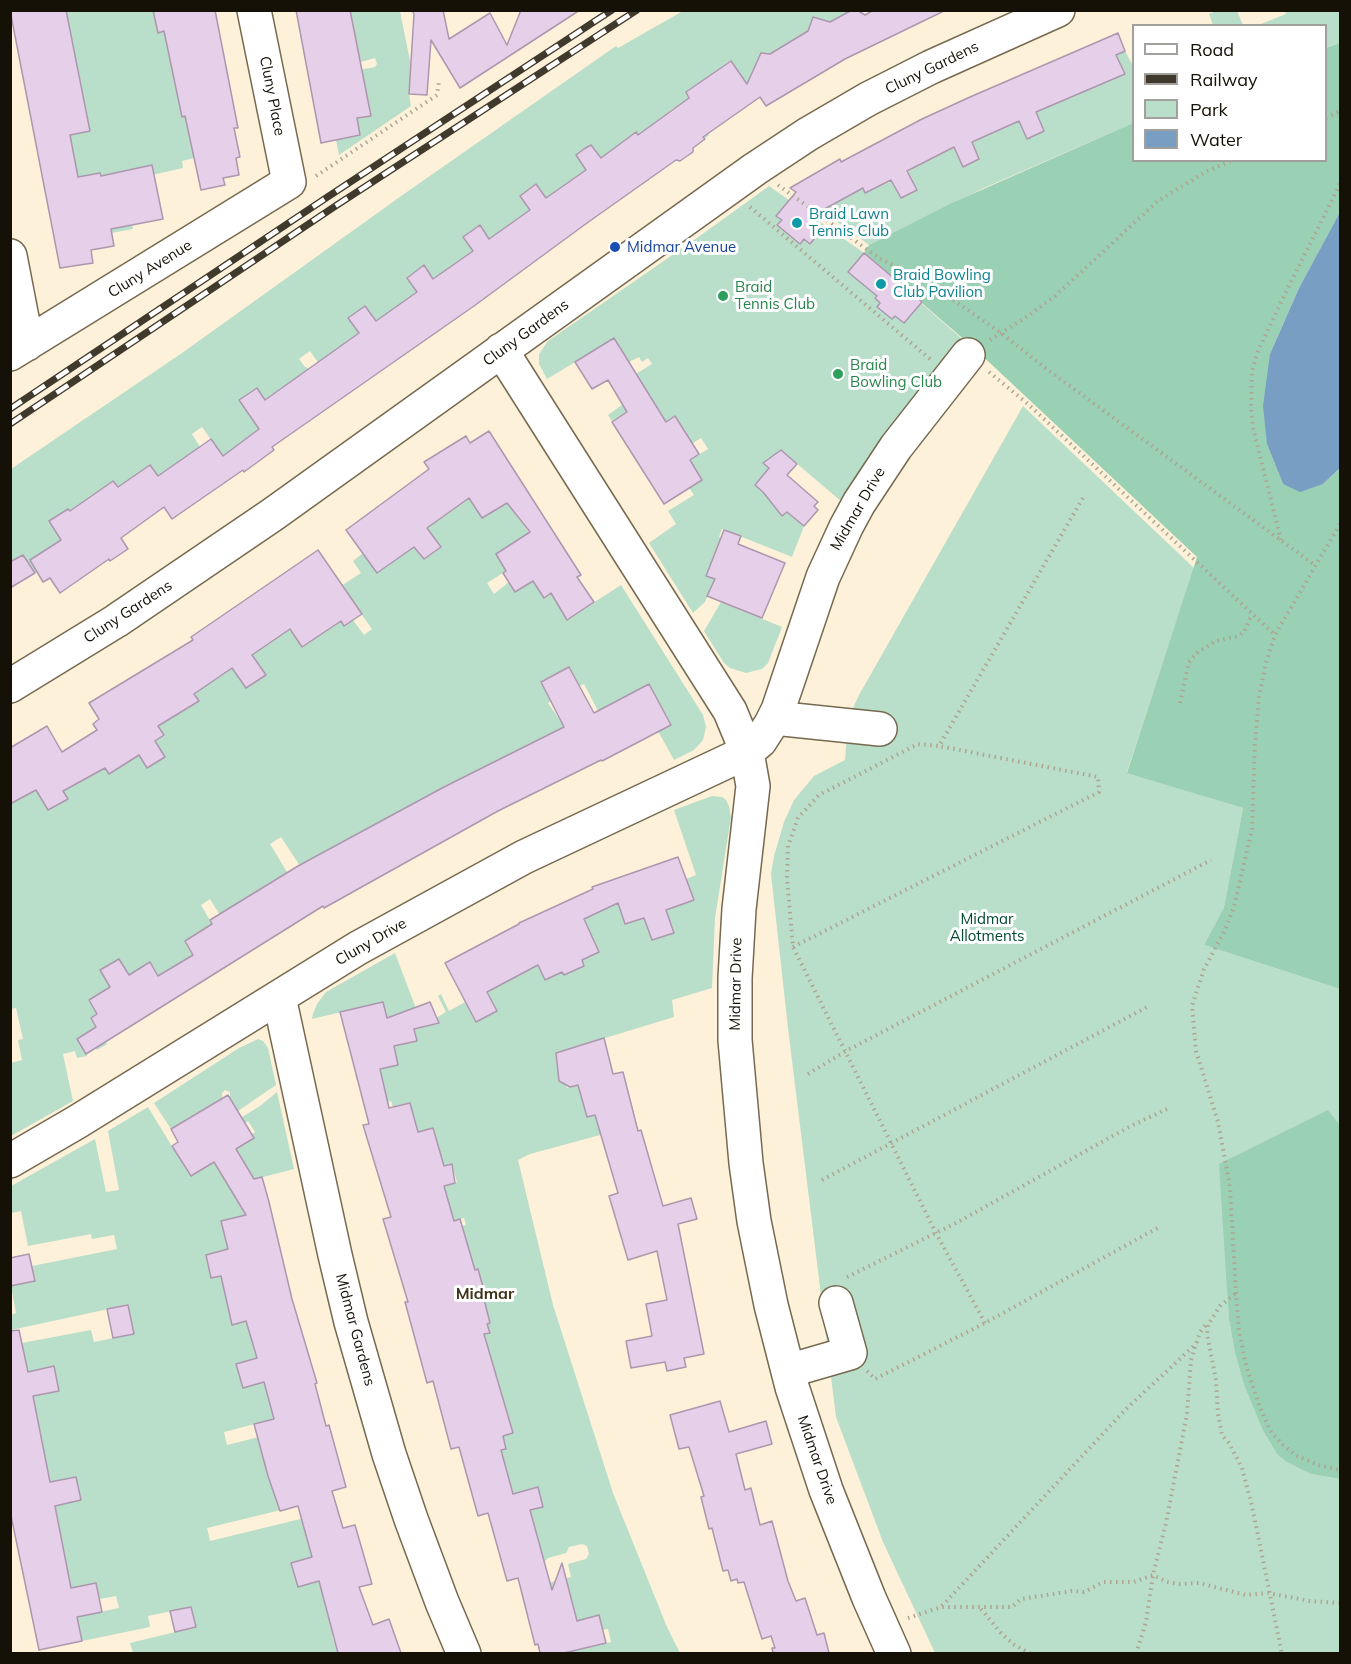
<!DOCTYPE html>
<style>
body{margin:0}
#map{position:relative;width:1351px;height:1664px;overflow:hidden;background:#fdf1d9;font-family:Mulish,sans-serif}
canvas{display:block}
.frame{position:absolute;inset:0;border:12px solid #161107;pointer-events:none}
.legend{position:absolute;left:1132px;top:24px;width:195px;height:138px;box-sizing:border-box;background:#fff;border:2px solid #a2a09c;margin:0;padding:8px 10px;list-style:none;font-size:18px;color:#161107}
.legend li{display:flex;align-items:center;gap:12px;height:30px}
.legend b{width:30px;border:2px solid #a2a09c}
</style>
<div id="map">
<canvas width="1351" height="1664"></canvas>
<div class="frame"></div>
<ul class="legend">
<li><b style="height:8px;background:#fff"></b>Road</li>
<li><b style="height:8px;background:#403a2d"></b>Railway</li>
<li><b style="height:16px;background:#b9deca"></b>Park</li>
<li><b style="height:16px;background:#799ec4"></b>Water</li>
</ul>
</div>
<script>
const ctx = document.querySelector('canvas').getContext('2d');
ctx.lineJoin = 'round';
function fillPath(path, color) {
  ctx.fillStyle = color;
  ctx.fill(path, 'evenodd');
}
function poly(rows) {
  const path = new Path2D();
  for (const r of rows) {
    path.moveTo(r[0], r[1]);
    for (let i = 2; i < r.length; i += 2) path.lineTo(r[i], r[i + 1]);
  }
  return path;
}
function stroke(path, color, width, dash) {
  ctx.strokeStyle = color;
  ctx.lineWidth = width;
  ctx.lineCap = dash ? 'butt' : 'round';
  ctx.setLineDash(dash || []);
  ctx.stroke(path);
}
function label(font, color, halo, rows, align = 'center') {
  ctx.font = font + ' Mulish,sans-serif';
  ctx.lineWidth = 6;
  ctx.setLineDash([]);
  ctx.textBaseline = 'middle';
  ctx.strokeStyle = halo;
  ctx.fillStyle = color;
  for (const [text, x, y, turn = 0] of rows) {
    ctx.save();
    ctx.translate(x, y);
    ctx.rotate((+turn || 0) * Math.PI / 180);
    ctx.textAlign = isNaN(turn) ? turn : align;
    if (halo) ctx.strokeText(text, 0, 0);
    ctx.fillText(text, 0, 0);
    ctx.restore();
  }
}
fillPath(poly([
 [1219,10,1237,11,1243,25,1213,25,1209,14],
 [45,11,153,11,158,33,178,29,179,102,182,117,195,114,190,138,194,158,182,161,183,168,143,177,142,174,153,172,152,165,131,170,128,206,133,229,111,233,100,173,78,177,68,135,90,131,88,118,85,104,60,93,82,88,73,43,67,14,46,19],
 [350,11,400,11,411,66,409,94,411,106,339,155,336,140,360,135,357,118,371,115,368,99,354,102,348,72,375,67,377,64,375,58,361,62,357,45,343,47],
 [683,11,852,11,831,33,824,20,818,18,812,21,830,67,799,37,785,45,791,56,764,53,759,56,758,62,780,98,774,101,763,86,753,93,730,61,686,92,702,129,709,135,704,139,674,108,654,123,644,142,636,132,623,142,649,180,642,185,617,149,600,160,591,145,576,155,587,169,572,180,597,216,587,224,562,188,545,200,545,196,536,184,520,196,528,208,532,209,541,257,530,265,505,229,488,241,480,225,475,250,432,281,432,277,424,266,407,277,415,289,418,291,403,302,428,338,415,347,390,311,374,322,344,343,369,379,343,398,310,351,299,359,305,367,310,369,286,386,263,401,263,397,256,388,239,400,249,415,255,412,277,444,273,447,259,429,230,451,236,475,202,427,192,434,200,447,158,476,150,465,140,472,164,507,160,510,149,493,131,505,113,481,80,528,68,509,49,521,61,540,43,567,35,573,23,555,11,562,11,469,182,353,404,194,616,46,618,48],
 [1285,11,1340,11,1340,43,1326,48,1326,26,1256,26,1286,14],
 [1125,51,1133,66,1133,123,984,188,869,245,810,202,856,175,865,193,892,181,901,198,917,190,908,172,946,148,954,148,963,166,979,159,970,139,1018,119,1027,138,1035,112,1060,77,1070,98,1125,74,1116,55],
 [769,186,864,253,962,339,920,392,842,502,781,450,763,463,769,468,755,485,773,500,771,502,782,516,787,512,804,526,792,557,722,529,719,537,738,545,714,555,706,576,722,582,725,588,713,583,705,602,693,613,649,543,676,524,668,511,694,495,689,488,702,480,690,460,708,449,701,438,645,473,642,470,655,460,682,427,675,416,666,422,651,398,612,421,608,415,640,392,635,383,616,394,613,388,652,364,648,358,642,362,639,357,629,362,615,338,547,379,539,364,539,354,548,341,697,238],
 [1023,406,1194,568,1127,772,1243,808,1224,907,1204,945,1340,989,1340,1125,1328,1110,1226,1255,1229,1320,1235,1353,1244,1385,1262,1429,1277,1454,1311,1474,1340,1479,1340,1653,935,1653,883,1542,836,1417,788,1028,771,874,774,856,784,822,794,800,814,776,845,760,848,719,859,695],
 [442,454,482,518,507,503,529,533,496,554,506,571,487,583,494,594,509,582,515,592,532,580,544,598,564,586,567,620,621,585,703,715,706,727,703,740,694,750,674,760,658,731,670,725,649,684,598,711,584,684,580,686,569,667,541,681,551,701,548,703,564,726,585,767,486,815,487,817,485,818,462,805,451,784,387,818,376,852,364,830,300,866,281,837,270,844,301,895,293,901,278,878,243,900,268,940,255,948,233,936,210,899,201,905,212,924,185,941,208,979,195,986,183,967,158,976,150,963,127,976,127,971,119,959,100,970,111,986,89,1000,97,1014,91,1018,107,1044,97,1050,87,1033,77,1038,87,1056,77,1058,75,1051,63,1054,73,1101,11,1136,11,1063,22,1060,18,1040,23,1039,16,1008,10,1009,10,784,20,799,38,789,49,810,68,799,57,781,60,775,68,788,75,784,86,738,110,774,126,763,134,725,147,768,165,757,155,741,164,735,154,719,198,701,181,673,204,686,233,667,246,688,265,675,251,655,274,606,302,647,329,603,344,626,353,620,364,635,372,629,341,586,361,573,353,561,363,553,377,573,386,567,375,550,412,544,424,559,441,547,426,529,444,516],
 [721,602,782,627,768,663,762,669,746,673,730,668,724,663,704,631],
 [712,796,722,797,726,800,729,806,731,817,715,918,712,988,672,1000,674,1017,569,1049,560,1081,566,1084,567,1088,578,1085,587,1117,631,1105,637,1125,530,1154,518,1160,553,1305,613,1493,667,1627,680,1653,564,1653,611,1642,608,1629,602,1630,577,1621,568,1587,523,1599,521,1590,571,1577,568,1564,586,1559,589,1554,587,1546,582,1544,569,1547,566,1553,548,1558,544,1562,535,1529,495,1540,491,1525,505,1521,504,1517,543,1507,538,1487,514,1495,505,1464,493,1453,506,1449,504,1439,484,1440,513,1433,506,1407,484,1413,484,1334,489,1333,487,1324,490,1322,487,1311,449,1304,485,1294,478,1270,441,1279,466,1240,462,1226,466,1225,464,1218,454,1221,453,1217,405,1197,457,1182,452,1164,424,1172,433,1128,417,1132,410,1103,393,1107,391,1101,377,1105,382,1077,358,1083,355,1075,398,1065,394,1044,417,1040,412,1018,389,1025,383,1002,312,1019,313,1014,317,1004,326,992,395,953,423,1027,438,1024,436,1018,446,1012,438,996,441,994,449,1011,467,1001,476,1022,497,1011,485,992,506,981,486,941,490,939,501,959,537,963,562,972,564,975,584,966,577,949,575,900,580,897,589,917,600,912,600,910,614,905,606,882,610,881,625,924,693,900,686,879,696,875,674,810],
 [258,1039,263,1041,268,1048,276,1085,238,1111,230,1097,230,1092,225,1090,222,1093,222,1098,171,1129,154,1103,239,1048],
 [277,1092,294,1169,240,1183,257,1213,221,1221,229,1252,223,1250,206,1255,211,1278,229,1274,255,1318,252,1342,258,1360,253,1359,236,1364,263,1379,274,1419,224,1432,227,1445,279,1432,285,1509,207,1528,210,1541,321,1514,313,1559,308,1558,291,1563,318,1579,328,1612,342,1632,332,1636,337,1649,346,1646,349,1653,133,1653,130,1643,196,1627,191,1607,148,1616,150,1627,82,1641,75,1610,94,1613,119,1608,116,1596,100,1599,96,1583,75,1588,72,1591,38,1539,61,1534,54,1503,59,1505,81,1500,51,1485,32,1394,37,1395,58,1391,54,1366,32,1371,28,1374,22,1343,91,1330,94,1342,133,1334,127,1305,11,1330,11,1315,16,1313,11,1286,35,1281,32,1266,117,1249,114,1235,92,1239,91,1234,28,1246,21,1211,11,1213,11,1186,95,1139,106,1192,119,1190,108,1131,148,1107,190,1176,216,1161,227,1183,249,1170,239,1153,235,1150,254,1138,252,1134,255,1132,248,1121,245,1123,242,1117,260,1106]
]), '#b9deca');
fillPath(poly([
 [1340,43,1340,212,1299,288,1270,354,1267,444,1283,484,1323,484,1340,468,1340,989,1204,945,1224,907,1243,808,1127,773,1197,557,975,349,864,253,869,245,952,203,1133,123,1134,160,1326,160,1326,48],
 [1328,1110,1340,1125,1340,1479,1311,1474,1287,1462,1277,1454,1262,1429,1244,1385,1235,1353,1229,1320,1219,1164]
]), '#9ad0b3');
fillPath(poly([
 [1340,212,1340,468,1323,484,1300,492,1283,484,1267,444,1263,406,1270,354,1299,288]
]), '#799ec4');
const building = poly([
 [10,10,66,10,90,131,70,135,78,177,100,173,101,176,152,165,163,219,111,229,114,246,91,250,93,263,60,268,10,10],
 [153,10,215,10,238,128,234,128,240,157,236,158,239,175,223,178,225,185,201,190,185,116,182,117,164,31,158,33,153,10],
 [296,10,350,10,371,116,357,118,360,135,321,143,296,10],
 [412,10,443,10,449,39,490,13,507,45,521,10,580,10,460,88,431,40,427,95,409,94,414,14,412,10],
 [852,10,857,10,865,15,874,10,946,10,845,59,766,106,760,97,703,137,705,139,693,148,693,152,680,161,676,160,587,223,474,306,272,447,274,450,244,472,243,470,172,519,164,507,121,538,128,549,110,561,109,559,60,593,50,578,43,582,30,560,61,540,49,521,68,509,70,511,113,481,118,487,150,465,158,476,211,439,223,456,259,429,239,400,257,388,265,400,359,333,348,318,365,306,376,321,417,292,407,278,424,265,433,279,473,251,463,237,480,225,489,239,530,210,520,196,536,184,546,198,586,170,576,155,584,149,591,145,601,158,636,132,638,135,689,98,686,92,731,61,747,84,761,53,770,54,808,31,813,17,830,22,852,10],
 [1118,33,1125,51,1116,55,1125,74,1036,112,1044,131,1027,139,1019,121,972,142,979,159,963,167,954,147,907,171,917,190,901,198,891,180,865,193,863,188,808,218,822,229,810,244,804,239,800,244,777,225,782,220,776,216,796,192,790,188,840,159,841,162,922,119,970,97,1118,33],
 [864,253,922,302,904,323,895,316,892,319,877,307,880,303,875,298,877,296,848,272,864,253],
 [614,338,666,422,675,416,699,454,690,460,702,480,664,504,612,422,627,412,608,380,592,389,575,362,614,338],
 [489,431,581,575,577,577,594,602,567,620,551,593,544,598,533,581,515,592,503,573,506,571,496,554,530,532,507,503,482,518,469,498,427,528,441,547,424,559,414,547,377,573,346,530,429,469,424,462,466,436,470,443,489,431],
 [781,450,797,464,787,475,818,502,814,506,818,510,804,526,787,512,782,516,763,492,755,485,769,468,763,463,781,450],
 [724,530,741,536,738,544,785,563,762,618,707,596,715,579,706,576,724,530],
 [318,550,362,614,344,626,341,621,302,647,290,629,252,655,266,675,246,688,232,668,194,694,199,701,158,726,164,735,155,741,165,757,147,768,139,755,109,774,105,768,63,791,68,799,48,810,36,790,10,804,10,748,47,726,62,752,97,730,93,724,99,719,89,703,193,640,191,637,318,550],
 [23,555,35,573,10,588,10,562,23,555],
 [569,667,594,713,649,684,671,725,602,761,601,760,498,811,324,908,323,906,86,1054,77,1039,96,1027,91,1018,97,1014,89,1000,110,987,100,970,119,959,129,975,150,962,158,976,193,955,185,941,212,924,210,920,298,866,444,787,564,727,541,682,569,667],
 [678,857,694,900,666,910,674,933,652,940,644,918,625,924,618,903,584,919,599,952,582,960,584,966,564,975,562,972,545,980,538,965,487,992,497,1011,476,1022,445,963,519,924,519,923,593,889,592,887,678,857],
 [383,1002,387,1018,430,1002,439,1023,414,1029,417,1041,394,1046,398,1065,380,1069,389,1108,410,1103,418,1132,433,1128,444,1166,452,1164,455,1183,444,1186,454,1221,460,1219,475,1270,478,1269,485,1294,483,1295,490,1323,487,1324,490,1333,484,1334,513,1433,503,1436,506,1449,501,1450,513,1494,538,1487,543,1507,530,1510,552,1590,562,1563,577,1621,599,1615,606,1643,564,1653,540,1653,538,1644,535,1645,518,1578,507,1581,488,1513,478,1516,459,1447,451,1449,433,1381,427,1383,405,1302,408,1302,383,1219,391,1217,363,1125,369,1124,340,1012,383,1002],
 [604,1038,613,1074,623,1072,638,1131,641,1130,663,1206,691,1198,697,1219,678,1224,704,1354,684,1358,686,1367,667,1371,665,1362,631,1368,626,1341,652,1336,646,1304,667,1300,657,1251,628,1260,609,1196,618,1193,595,1115,587,1117,578,1085,570,1087,559,1081,556,1053,604,1038],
 [228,1095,254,1138,236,1149,254,1179,262,1177,269,1202,292,1299,317,1383,315,1384,326,1426,329,1425,346,1487,332,1491,343,1528,355,1525,372,1584,359,1587,373,1625,389,1619,401,1653,338,1653,319,1581,298,1587,291,1563,312,1557,298,1506,280,1511,268,1476,254,1424,274,1419,264,1382,243,1388,236,1364,257,1358,246,1321,232,1325,221,1276,211,1278,206,1255,228,1249,221,1221,246,1215,214,1162,191,1176,172,1146,178,1142,171,1129,228,1095],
 [29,1254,35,1281,10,1286,10,1258,29,1254],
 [128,1305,134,1334,113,1338,107,1309,128,1305],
 [19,1330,28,1372,54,1366,59,1391,33,1396,50,1482,76,1477,81,1500,55,1506,71,1588,96,1583,102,1612,77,1617,82,1641,39,1650,10,1511,10,1331,19,1330],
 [720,1401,729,1432,766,1421,772,1444,736,1454,745,1490,751,1488,760,1525,772,1521,788,1581,796,1601,805,1598,817,1635,824,1633,829,1653,773,1653,772,1648,775,1648,771,1636,762,1639,744,1582,738,1583,737,1579,731,1581,728,1570,723,1571,712,1528,709,1529,701,1497,704,1496,689,1447,679,1449,670,1415,720,1401],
 [191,1607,196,1627,175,1632,170,1611,191,1607]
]);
fillPath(building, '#e6cfe8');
stroke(building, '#ad97af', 1.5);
const minor = poly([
 [10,256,27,344],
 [501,350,730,711,747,752,753,786,739,909,735,978,735,1040,746,1163,754,1221,771,1305,792,1387,826,1490,869,1598,894,1654],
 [10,354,289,182,254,10],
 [10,686,116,621,272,515,755,169,808,134,868,99,931,67,1058,10],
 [774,718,880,729],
 [279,997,335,1255,351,1322,389,1454,411,1519,442,1602,464,1654],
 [10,1161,77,1122,358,948,524,857,747,752,760,741,771,724,778,710,823,577,846,527,859,503,896,447,968,355],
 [788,1371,850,1353,836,1303]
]);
stroke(minor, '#76694f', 36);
stroke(poly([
 [1326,118,1340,111],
 [316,176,437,95,439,81],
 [778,185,879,258,930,284,1001,333,1044,367,1316,566],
 [750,207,930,359],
 [990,340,1028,316,1055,296,1158,201,1207,171,1234,160],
 [989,372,1028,404,1275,635],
 [1340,524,1275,635,1266,663,1259,697,1255,742,1252,829,1234,907,1225,930,1204,969,1192,1006,1196,1051,1218,1122,1230,1187,1236,1293,1239,1331,1246,1365,1259,1405,1270,1430,1280,1442,1295,1455,1318,1465,1340,1470],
 [1281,540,1253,428,1251,408,1252,371,1258,351,1285,294,1340,184],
 [1180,703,1189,662,1198,652,1216,641,1238,636,1244,632,1252,614],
 [793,947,1099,792,1098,777,939,746],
 [808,1074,846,1051,1211,860],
 [822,1180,1149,1006],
 [847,1277,956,1223,1129,1127,1171,1107],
 [1235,1294,1220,1306,1208,1325,1207,1334,1216,1380,1218,1414,1222,1435,1229,1443,1242,1468,1252,1506,1282,1654],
 [985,1323,936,1233,793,947,787,878,788,846,798,818,819,795,918,744,939,746,1084,496],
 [867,1371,875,1379,985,1323,1161,1226],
 [942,1606,1126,1409,1197,1343],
 [981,1609,1001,1633,1013,1644,1031,1654],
 [908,1618,941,1607,1012,1607,1021,1599,1072,1591,1084,1592,1103,1582,1134,1582,1153,1575,1167,1582,1179,1584,1199,1583,1246,1595,1268,1593,1310,1601,1340,1603],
 [1136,1654,1146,1622,1153,1575,1166,1523,1187,1414,1191,1360,1200,1332,1208,1322]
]), '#aea591', 4, [1.5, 4.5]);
stroke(minor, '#fff', 33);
const rail = poly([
 [10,409,329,196,612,10],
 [10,424,337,205,637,10]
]);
stroke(rail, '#403a2d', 7);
stroke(rail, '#fff', 4.5, [14]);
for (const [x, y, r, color] of [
 [797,223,6,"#0f9aa8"],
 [615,247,6,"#1a4fb4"],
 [881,284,6,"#0f9aa8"],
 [723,296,6,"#2e9e5b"],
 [838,374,6,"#2e9e5b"]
]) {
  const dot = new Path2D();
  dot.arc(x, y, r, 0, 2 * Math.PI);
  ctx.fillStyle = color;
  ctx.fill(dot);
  stroke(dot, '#fff', 2);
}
label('15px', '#161107', '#fff', [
 ["Cluny Gardens",932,68,-26],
 ["Cluny Place",272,96,79],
 ["Cluny Avenue",150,269,-32],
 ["Cluny Gardens",526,333,-36],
 ["Midmar Drive",858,509,-60],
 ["Cluny Gardens",128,612,-33],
 ["Cluny Drive",371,942,-30],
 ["Midmar Drive",736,984,-89],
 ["Midmar Gardens",355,1330,75],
 ["Midmar Drive",817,1460,71]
]);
label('15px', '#0d838f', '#fff', [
 ["Braid Lawn",809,214],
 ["Tennis Club",809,231],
 ["Braid Bowling",893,275],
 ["Club Pavilion",893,292]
], 'left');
label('15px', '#164399', '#fff', [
 ["Midmar Avenue",627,247]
], 'left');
label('15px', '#27864d', '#fff', [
 ["Braid",735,287],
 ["Tennis Club",735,304],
 ["Braid",850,365],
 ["Bowling Club",850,382]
], 'left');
label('15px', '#02492f', '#fff', [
 ["Midmar",987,919],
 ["Allotments",987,936]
]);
label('bold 16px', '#3e321a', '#fff', [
 ["Midmar",485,1294]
]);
</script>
